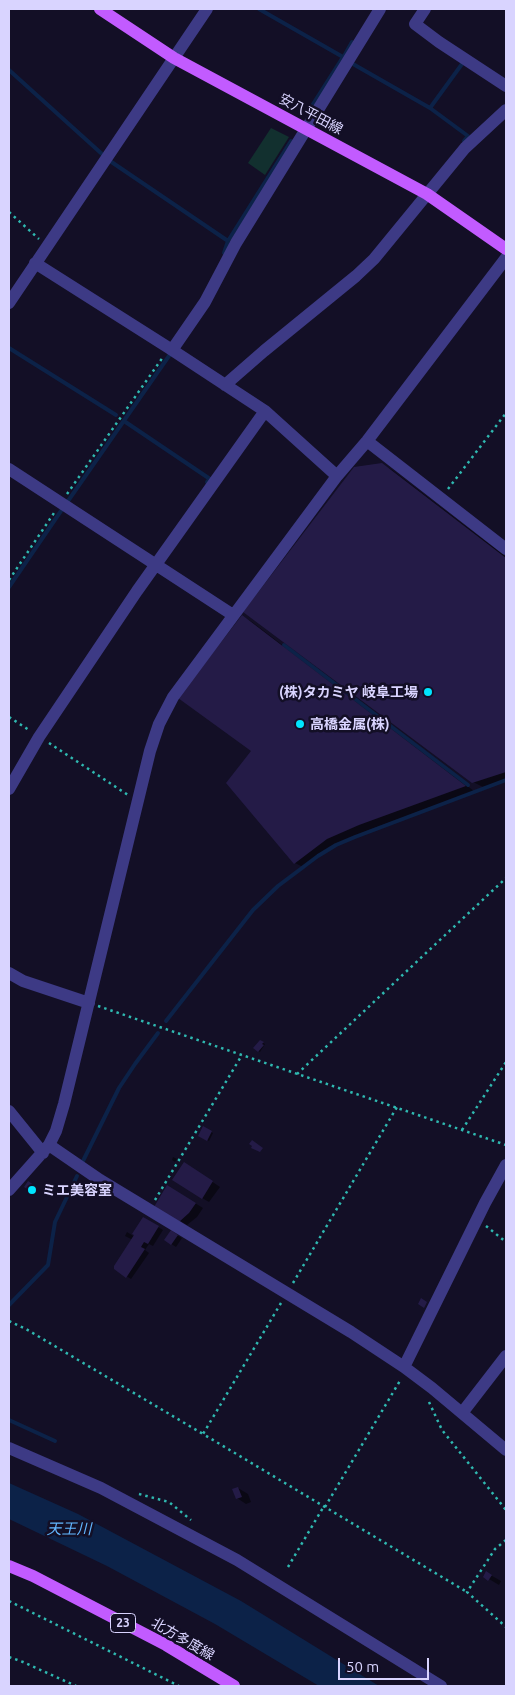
<!DOCTYPE html>
<meta charset="utf-8">
<style>
body{margin:0}
#map{position:relative;width:515px;height:1695px;overflow:hidden;background:#130f26;font-family:Ubuntu,sans-serif}
canvas{display:block}
.frame{position:absolute;inset:0;border:10px solid #d9d4ff;pointer-events:none}
.scale{position:absolute;left:338px;top:1658px;width:91px;height:22px;box-sizing:border-box;border:2px solid #d9d4ff;border-top:0;padding-left:6px;font-size:15px;line-height:18px;white-space:nowrap;color:#d9d4ff;-webkit-text-stroke:4px #130f26;paint-order:stroke}
</style>
<div id="map">
<canvas width="515" height="1695"></canvas>
<div class="frame"></div>
<div class="scale">50 m</div>
</div>
<script>
const ctx = document.querySelector('canvas').getContext('2d');
ctx.lineJoin = 'round';
function fillPath(path, color) {
  ctx.fillStyle = color;
  ctx.fill(path, 'evenodd');
}
function poly(rows) {
  const path = new Path2D();
  for (const r of rows) {
    path.moveTo(r[0], r[1]);
    for (let i = 2; i < r.length; i += 2) path.lineTo(r[i], r[i + 1]);
  }
  return path;
}
function stroke(path, color, width, dash) {
  ctx.strokeStyle = color;
  ctx.lineWidth = width;
  ctx.lineCap = dash ? 'butt' : 'round';
  ctx.setLineDash(dash || []);
  ctx.stroke(path);
}
function label(font, color, halo, rows, align = 'center') {
  ctx.font = font + ' Ubuntu,"Noto Sans JP",sans-serif';
  ctx.lineWidth = 5;
  ctx.setLineDash([]);
  ctx.textBaseline = 'middle';
  ctx.strokeStyle = halo;
  ctx.fillStyle = color;
  for (const [text, x, y, turn = 0] of rows) {
    ctx.save();
    ctx.translate(x, y);
    ctx.rotate((+turn || 0) * Math.PI / 180);
    ctx.textAlign = isNaN(turn) ? turn : align;
    if (halo) ctx.strokeText(text, 0, 0);
    ctx.fillText(text, 0, 0);
    ctx.restore();
  }
}
fillPath(poly([
 [271,128,289,137,265,175,248,163]
]), '#12302f');
fillPath(poly([
 [9,1483,78,1514,241,1601,379,1686,319,1686,215,1624,107,1566,9,1519]
]), '#0c2248');
fillPath(poly([
 [381,464,392,470,506,557,506,780,483,787,473,782],
 [242,616,252,622,474,791,369,830,337,844,305,868,295,863,253,750],
 [260,1041,265,1044,260,1052,258,1051],
 [204,1128,213,1133,209,1141,200,1135],
 [173,1157,177,1159,175,1162,172,1160],
 [192,1168,220,1187,209,1202,202,1198],
 [167,1186,203,1208,197,1217,187,1225,156,1206],
 [143,1218,163,1230,153,1246,149,1244,145,1250,149,1253,131,1279,115,1269,133,1240,125,1236,127,1232,135,1237],
 [171,1232,182,1238,176,1247,165,1240],
 [238,1488,248,1494,251,1502,246,1504,237,1498],
 [487,1573,501,1581,499,1585,484,1576]
]), '#0007');
stroke(poly([
 [259,9,343,57,308,112],
 [343,58,352,42],
 [353,64,430,108,468,136,464,141],
 [9,70,102,154],
 [430,108,462,64],
 [110,161,228,241,291,141],
 [224,253,228,241],
 [9,348,116,415],
 [124,421,210,479,207,482],
 [68,501,171,353],
 [9,587,63,508],
 [284,645,468,785],
 [166,1021,253,910,278,886,318,856,336,845,355,837,506,780],
 [83,1161,119,1088,135,1064,158,1033],
 [9,1305,48,1265,55,1222,77,1176],
 [9,1420,55,1441]
]), '#0c2248', 4);
fillPath(poly([
 [382,463,506,558,506,772,472,783,243,612,354,467],
 [242,615,466,786,359,825,327,839,294,864,226,783,251,751,178,698],
 [260,1040,264,1042,262,1044,264,1045,258,1052,253,1048],
 [203,1126,212,1131,207,1141,198,1136],
 [252,1140,263,1148,260,1152,251,1148,252,1146,249,1144],
 [184,1162,213,1181,202,1199,172,1180],
 [28,1181,37,1187,33,1193,24,1187],
 [167,1185,196,1203,189,1213,179,1222,154,1207],
 [143,1217,159,1226,148,1244,144,1242,141,1247,145,1249,126,1278,114,1269,114,1266,134,1235,132,1234],
 [171,1230,178,1235,171,1245,164,1240],
 [421,1298,427,1302,424,1308,418,1304],
 [238,1487,242,1497,236,1499,232,1489],
 [486,1571,492,1575,488,1581,483,1577]
]), '#241b47');
stroke(poly([
 [9,212,39,239],
 [448,489,506,413],
 [67,494,163,357],
 [9,580,54,513],
 [9,717,29,730],
 [49,743,128,795],
 [98,1006,506,1145],
 [297,1074,506,878],
 [462,1130,506,1062],
 [155,1200,242,1055],
 [486,1226,506,1242],
 [293,1283,397,1107],
 [281,1303,203,1434,467,1592],
 [9,1321,26,1329,203,1434],
 [429,1402,442,1430,506,1510],
 [139,1494,169,1502,191,1520],
 [325,1507,401,1379],
 [506,1540,495,1549,467,1592,506,1627],
 [288,1567,324,1506],
 [9,1601,179,1686],
 [9,1657,23,1662,76,1686]
]), '#2fb8b0', 2.5, [2.5, 4]);
stroke(poly([
 [425,9,415,24,439,42,506,86],
 [35,263,169,348,265,411,337,476],
 [9,303,207,9],
 [172,350,205,302,236,243,380,9],
 [225,385,264,351,356,276,374,259,465,148,506,110],
 [367,441,506,549],
 [9,469,233,615],
 [9,789,39,737,137,591,265,411],
 [9,973,23,981,89,1003],
 [9,1111,43,1153],
 [49,1145,100,1180,351,1332,404,1367,432,1388,506,1450],
 [9,1190,49,1145,56,1131,64,1104,150,751,159,724,173,697,337,476,367,441,506,258],
 [404,1367,485,1203,506,1165],
 [462,1413,506,1356],
 [9,1448,101,1488,237,1560,441,1686]
]), '#3d3a85', 12);
stroke(poly([
 [100,9,174,58,427,194,506,249],
 [9,1566,33,1576,166,1645,234,1686]
]), '#c25bff', 12);
for (const [x, y, r, color] of [
 [428,692,5,"#00e5ff"],
 [300,724,5,"#00e5ff"],
 [32,1190,5,"#00e5ff"]
]) {
  const dot = new Path2D();
  dot.arc(x, y, r, 0, 2 * Math.PI);
  ctx.fillStyle = color;
  ctx.fill(dot);
  stroke(dot, '#130f26', 2);
}
for (const [x, y, w] of [
 [123,1623,25]
]) {
  const box = new Path2D();
  box.roundRect(x - w / 2, y - 9.5, w, 19, 4);
  ctx.fillStyle = '#130f26';
  ctx.fill(box);
  stroke(box, '#d9d4ff', 1);
}
label('bold 12px', '#d9d4ff', null, [
 ["23",123,1623]
]);
label('14px', '#d9d4ff', '#130f26', [
 ["安八平田線",311,114,28],
 ["北方多度線",183,1639,30]
]);
label('bold 14px', '#d9d4ff', '#130f26', [
 ["(株)タカミヤ 岐阜工場",418,692,"right"],
 ["高橋金属(株)",310,724],
 ["ミエ美容室",42,1190]
], 'left');
label('italic 15px', '#62b6ff', '#130f26', [
 ["天王川",69,1529]
]);
</script>
